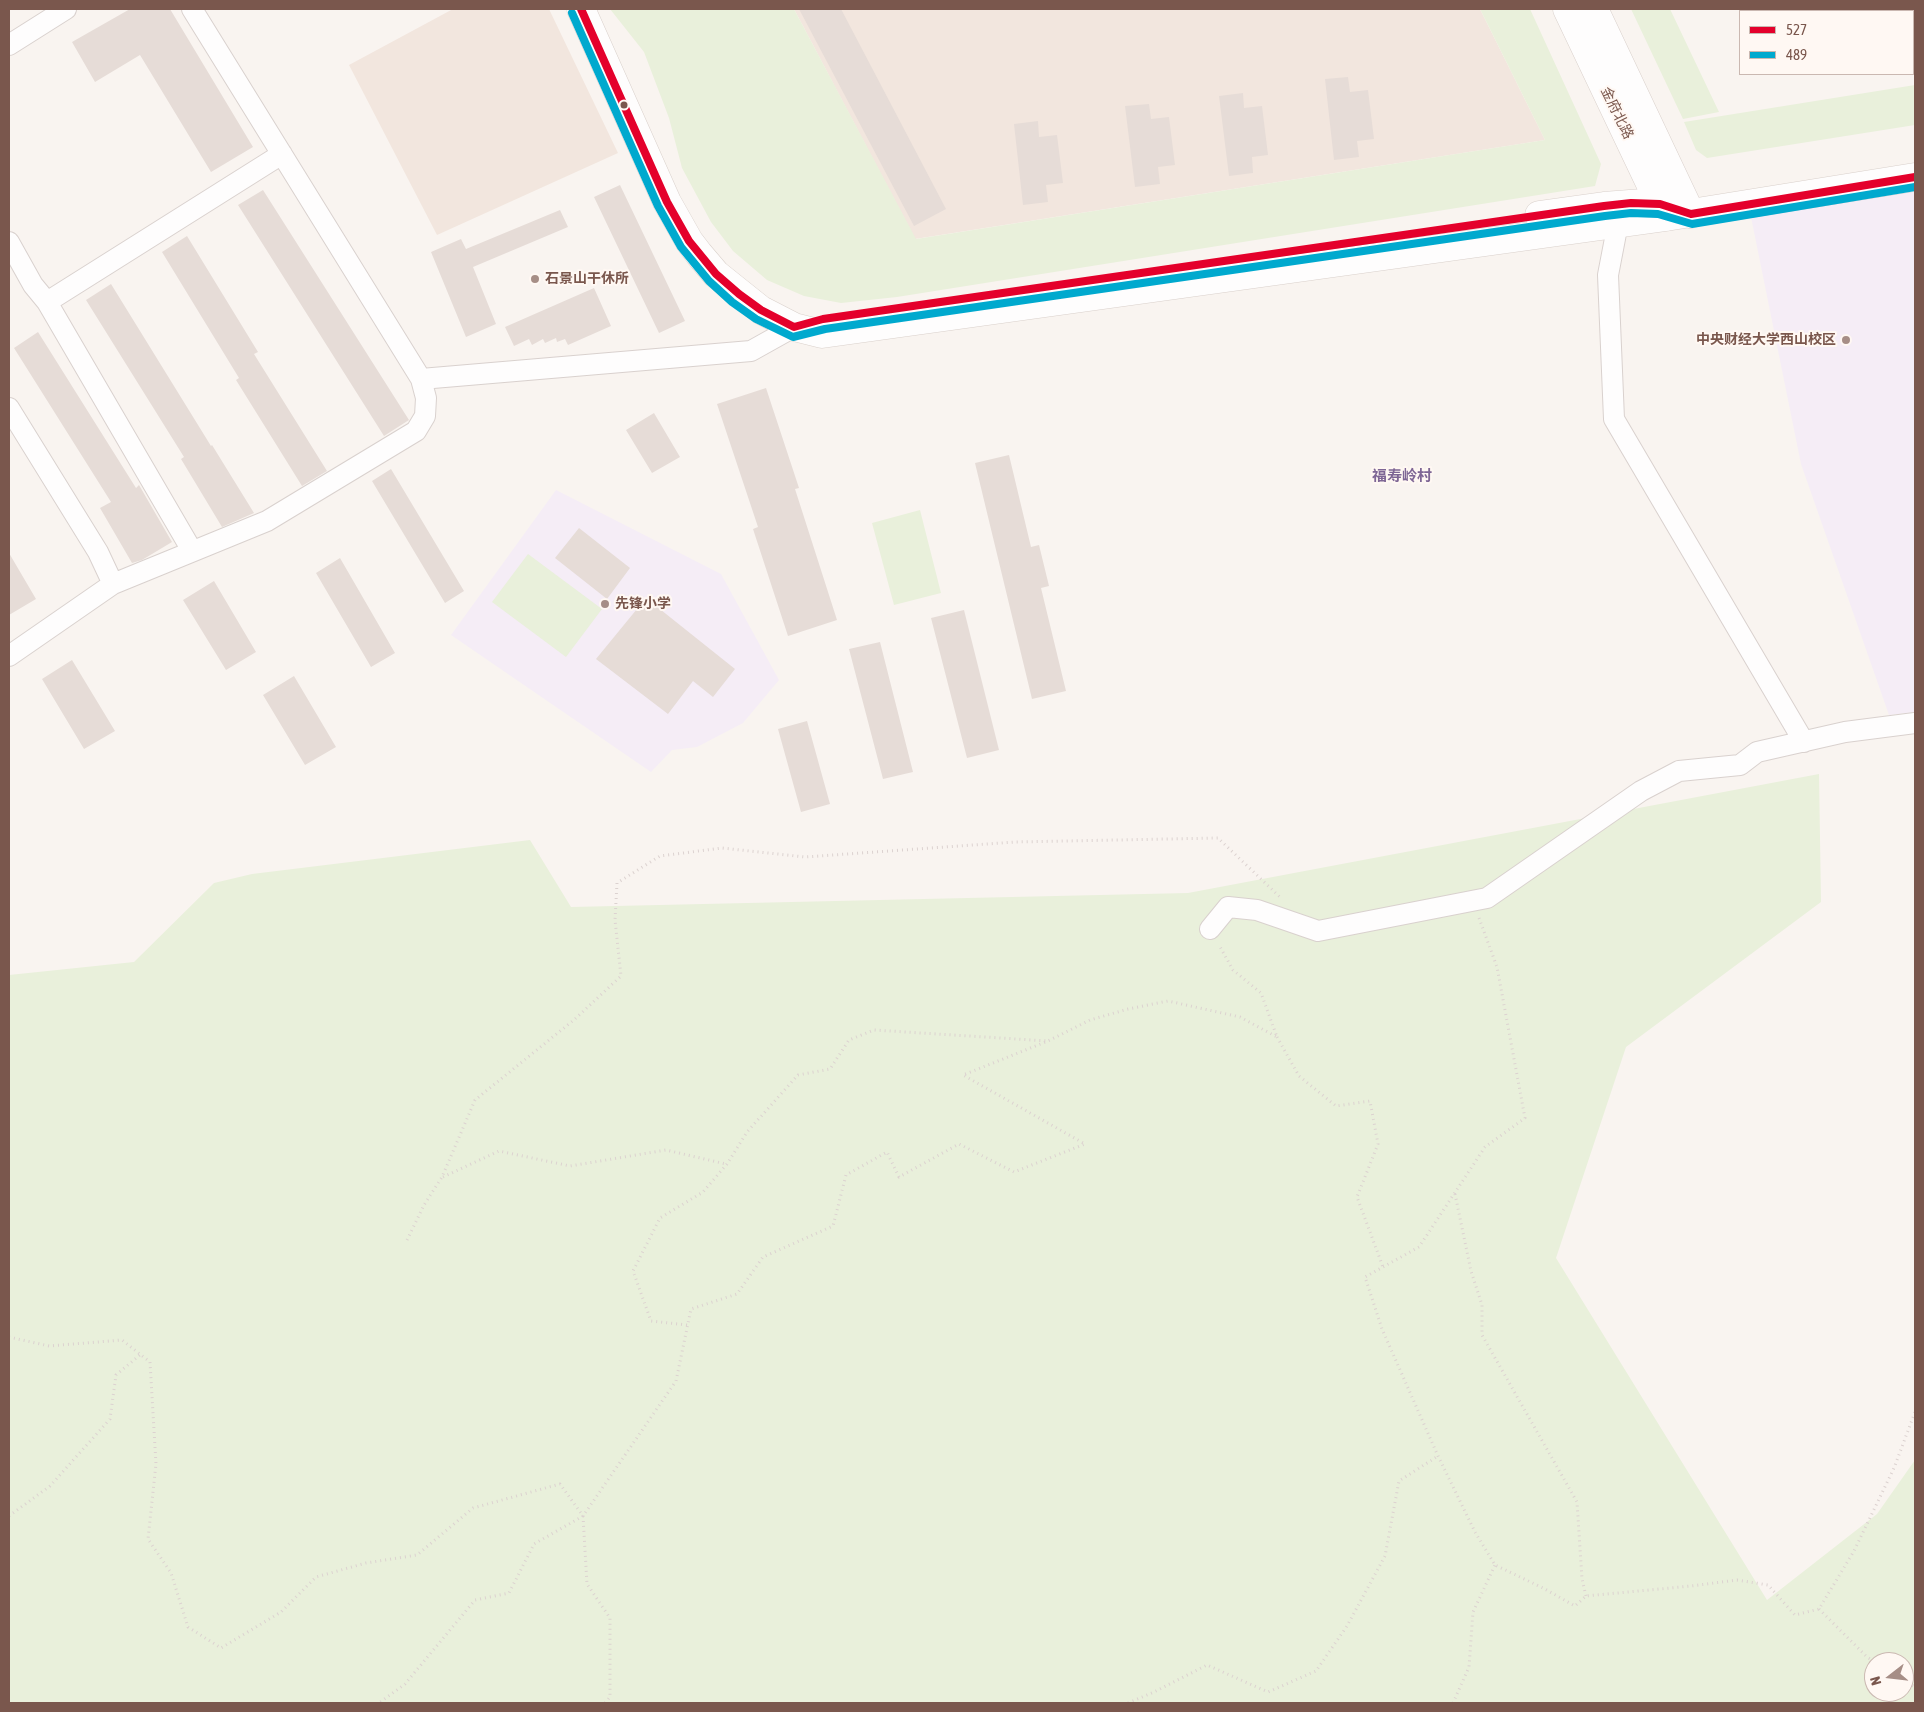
<!DOCTYPE html>
<meta charset="utf-8">
<style>
body{margin:0}
#map{position:relative;width:1924px;height:1712px;overflow:hidden;background:#f9f4f0;font-family:"Asap Condensed",sans-serif}
canvas{display:block}
.frame{position:absolute;inset:0;border:10px solid #7a574d;pointer-events:none}
.legend{position:absolute;left:1739px;top:10px;width:175px;height:65px;box-sizing:border-box;background:#fff8f3;border:1px solid #cab8b1;margin:0;padding:6px 9px;list-style:none;font-size:15px;color:#7a574d}
.legend li{display:flex;align-items:center;gap:10px;height:25px}
.legend b{width:25px;border:1px solid #cab8b1}
.north{position:absolute;left:1864px;top:1652px;width:50px;height:50px;box-sizing:border-box;background:#fff8f3;border:1px solid #cab8b1;border-radius:50%;rotate:254deg;font-size:14px;font-weight:700;line-height:20px;text-align:center;color:#7a574d}
.north::after{content:'';display:block;margin:auto;width:18px;height:22px;background:#a68e86;clip-path:polygon(50% 0,100% 100%,50% 72%,0 100%)}
</style>
<div id="map">
<canvas width="1924" height="1712"></canvas>
<div class="frame"></div>
<ul class="legend">
<li><b style="height:6px;background:#e4002b"></b>527</li>
<li><b style="height:6px;background:#00a9ce"></b>489</li>
</ul>
<div class="north">N</div>
</div>
<script>
const ctx = document.querySelector('canvas').getContext('2d');
ctx.lineJoin = 'round';
function fillPath(path, color) {
  ctx.fillStyle = color;
  ctx.fill(path, 'evenodd');
}
function poly(rows) {
  const path = new Path2D();
  for (const r of rows) {
    path.moveTo(r[0], r[1]);
    for (let i = 2; i < r.length; i += 2) path.lineTo(r[i], r[i + 1]);
  }
  return path;
}
function stroke(path, color, width, dash) {
  ctx.strokeStyle = color;
  ctx.lineWidth = width;
  ctx.lineCap = dash ? 'butt' : 'round';
  ctx.setLineDash(dash || []);
  ctx.stroke(path);
}
function label(font, color, halo, rows, align = 'center') {
  ctx.font = font + ' "Asap Condensed","Noto Sans SC",sans-serif';
  ctx.lineWidth = 4;
  ctx.setLineDash([]);
  ctx.textBaseline = 'middle';
  ctx.strokeStyle = halo;
  ctx.fillStyle = color;
  for (const [text, x, y, turn = 0] of rows) {
    ctx.save();
    ctx.translate(x, y);
    ctx.rotate((+turn || 0) * Math.PI / 180);
    ctx.textAlign = isNaN(turn) ? turn : align;
    if (halo) ctx.strokeText(text, 0, 0);
    ctx.fillText(text, 0, 0);
    ctx.restore();
  }
}
fillPath(poly([
 [453,9,549,9,618,153,437,235,349,65],
 [794,9,1480,9,1545,140,915,239]
]), '#f2e6de');
fillPath(poly([
 [1915,183,1915,712,1889,715,1801,464,1751,217],
 [556,490,721,574,779,680,743,723,697,747,672,750,651,772,451,635]
]), '#f5edf6');
fillPath(poly([
 [610,9,794,9,916,239,1545,140,1480,9,1530,9,1601,164,1595,186,897,297,841,303,804,296,767,280,733,251,711,222,682,168,669,118,644,52],
 [1631,9,1670,9,1719,112,1683,119],
 [1915,85,1915,125,1707,158,1696,150,1684,122],
 [920,510,941,593,894,605,872,523],
 [528,554,602,609,566,657,492,602],
 [1819,774,1821,902,1626,1047,1556,1258,1767,1600,1877,1514,1915,1460,1915,1703,9,1703,9,975,134,962,214,883,252,874,530,840,571,907,1188,893],
 [1874,1662,1904,1662,1904,1692,1874,1692]
]), '#e9f0db');
fillPath(poly([
 [130,9,170,9,253,147,211,172,140,55,95,82,72,42],
 [799,9,841,9,946,209,914,226],
 [1348,77,1350,92,1368,90,1374,139,1357,141,1359,157,1334,160,1325,79],
 [1243,93,1244,108,1262,106,1268,155,1252,157,1253,173,1229,176,1219,96],
 [1149,104,1151,119,1169,117,1175,165,1158,167,1160,184,1135,187,1125,106],
 [1038,121,1039,137,1057,135,1063,183,1046,185,1048,202,1023,205,1014,124],
 [620,185,685,321,659,333,594,197],
 [263,190,409,420,384,436,238,205],
 [560,210,568,227,473,267,496,324,466,337,431,252,461,239,466,249],
 [187,236,258,352,254,354,327,471,302,486,236,380,239,378,162,252],
 [111,284,211,446,212,445,254,513,222,527,181,459,184,457,86,300],
 [594,288,611,326,568,345,565,339,557,342,556,338,545,343,543,339,532,345,529,339,514,346,505,327],
 [38,332,136,488,139,485,172,542,142,560,132,563,100,508,111,502,14,348],
 [766,388,799,488,795,489,837,620,788,636,753,529,758,527,717,404],
 [654,413,680,457,652,473,626,430],
 [1009,455,1031,547,1039,545,1049,586,1041,588,1066,691,1032,699,975,463],
 [391,469,464,591,445,603,372,481],
 [579,528,630,568,607,599,555,558],
 [9,553,36,599,9,615],
 [340,558,395,653,371,667,316,573],
 [214,581,256,652,226,670,183,600],
 [646,598,735,669,713,697,693,681,668,714,596,659],
 [964,610,999,750,967,758,931,618],
 [880,642,913,772,883,779,849,649],
 [72,660,115,731,84,749,42,679],
 [294,676,336,747,305,765,263,695],
 [807,721,830,804,801,812,778,729]
]), '#e6dcd7');
const street = poly([
 [9,45,66,9],
 [1618,223,1608,275,1614,419,1804,742],
 [9,242,33,285,47,302,191,549],
 [47,302,282,154],
 [421,379,751,351,794,327],
 [9,408,98,552,113,584],
 [9,656,113,584,267,521,416,431,425,416,426,398,421,379,192,9],
 [1210,929,1228,907,1257,910,1318,931,1487,898,1641,791,1679,771,1740,765,1757,752,1845,732,1915,723]
]);
const secondary = poly([
 [581,9,667,202,689,241,699,254,716,274,761,310,794,327,822,334,1666,217,1915,177],
 [1567,9,1666,217],
 [1594,9,1691,214],
 [1539,215,1604,206,1643,203]
]);
stroke(street, '#d9d1ce', 22);
stroke(secondary, '#d9d0cb', 29);
stroke(poly([
 [1479,918,1497,967,1525,1118,1485,1147,1419,1247,1365,1277,1382,1329,1438,1456,1475,1532,1495,1565,1543,1588,1575,1606,1586,1596,1691,1586,1737,1580,1768,1585,1795,1615,1819,1609,1854,1551,1894,1468,1915,1412],
 [1277,1037,1299,1076,1336,1106,1370,1101,1378,1144,1357,1197,1383,1267],
 [443,1177,499,1151,570,1166,666,1150,726,1164],
 [1455,1194,1471,1271,1482,1305,1482,1335,1577,1502,1582,1579,1586,1596],
 [407,1240,424,1205,442,1177,475,1100,575,1019,621,976,615,920,617,883,660,856,722,848,805,857,1015,842,1218,838,1282,899],
 [687,1325,651,1321,633,1271,660,1218,703,1192,727,1164,747,1132,798,1075,830,1069,849,1040,874,1030,1048,1041],
 [9,1337,49,1346,122,1340,150,1362,156,1464,148,1539,171,1573,188,1627,221,1648,281,1612,316,1577,366,1563,417,1555,473,1508,560,1484,583,1516,534,1544,509,1593,475,1600,405,1684,379,1703],
 [9,1516,50,1486,110,1419,116,1375,141,1354],
 [1819,1609,1867,1657,1875,1662],
 [1904,1680,1915,1687],
 [605,1703,610,1697,610,1618,587,1584,583,1516,676,1381,691,1309,737,1294,763,1257,833,1226,846,1175,887,1152,899,1177,959,1144,1014,1172,1085,1144,963,1075,1048,1041,1090,1020,1128,1009,1168,1001,1240,1017,1277,1037,1261,993,1233,970,1219,945],
 [1128,1703,1154,1692,1207,1665,1268,1692,1316,1671,1347,1626,1385,1556,1399,1481,1438,1456],
 [1453,1703,1469,1667,1473,1612,1495,1565]
]), '#dcd2d0', 3, [1, 4]);
stroke(street, '#fefdfd', 20);
stroke(secondary, '#fefdfd', 28);
stroke(poly([
 [581,9,667,202,689,241,716,274,739,294,761,310,794,327,823,319,1604,206,1631,203,1660,204,1691,214,1915,177]
]), '#e4002b', 8);
stroke(poly([
 [572,13,658,206,681,247,709,281,732,302,756,319,793,337,825,329,1605,216,1631,213,1658,214,1692,224,1915,187]
]), '#00a9ce', 8);
for (const [x, y, r, color] of [
 [624,105,4.5,"#7a574d"],
 [535,279,5,"#a68e86"],
 [1846,340,5,"#a68e86"],
 [605,604,5,"#a68e86"]
]) {
  const dot = new Path2D();
  dot.arc(x, y, r, 0, 2 * Math.PI);
  ctx.fillStyle = color;
  ctx.fill(dot);
  stroke(dot, '#fff8f3', 2);
}
label('14px', '#7a574d', '#fff8f3', [
 ["金府北路",1617,113,64]
]);
label('bold 14px', '#7a574d', '#fff8f3', [
 ["石景山干休所",545,279],
 ["中央财经大学西山校区",1836,340,"right"],
 ["先锋小学",615,604]
], 'left');
label('bold 15px', '#7e6695', '#fff8f3', [
 ["福寿岭村",1402,476]
]);
</script>
